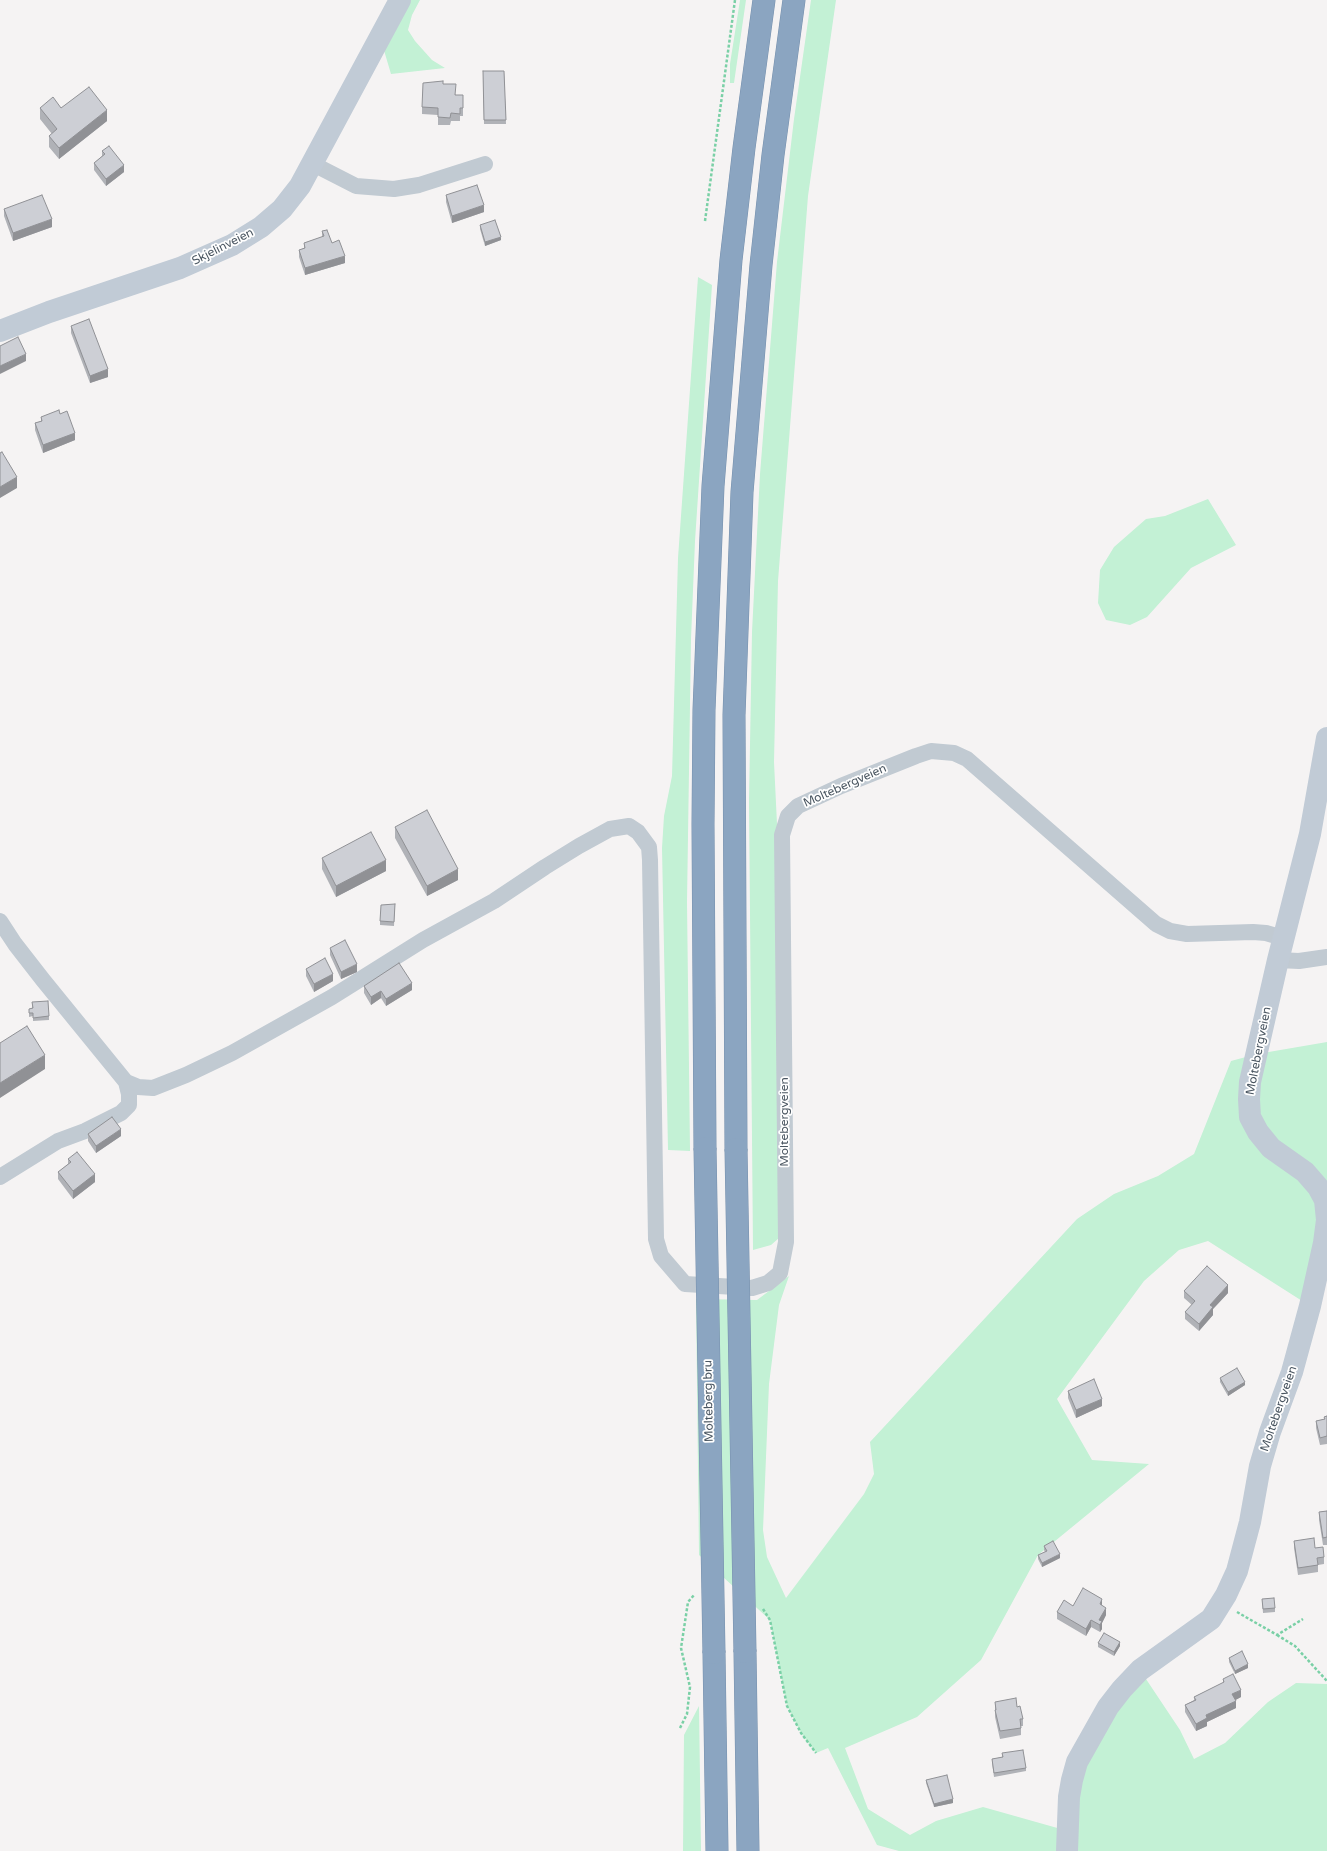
<!DOCTYPE html>
<style>
body{margin:0}
canvas{display:block;background:#f5f3f3}
</style>
<canvas width="1327" height="1851"></canvas>
<script>
const ctx = document.querySelector('canvas').getContext('2d');
ctx.lineJoin = 'round';
function fillPath(path, color) {
  ctx.fillStyle = color;
  ctx.fill(path, 'evenodd');
}
function poly(rows) {
  const path = new Path2D();
  for (const r of rows) {
    path.moveTo(r[0], r[1]);
    for (let i = 2; i < r.length; i += 2) path.lineTo(r[i], r[i + 1]);
  }
  return path;
}
function stroke(path, color, width, dash) {
  ctx.strokeStyle = color;
  ctx.lineWidth = width;
  ctx.lineCap = dash ? 'butt' : 'round';
  ctx.setLineDash(dash || []);
  ctx.stroke(path);
}
function label(font, color, halo, rows, align = 'center') {
  ctx.font = font + ' "Varela Round",sans-serif';
  ctx.lineWidth = 3.5;
  ctx.setLineDash([]);
  ctx.textBaseline = 'middle';
  ctx.strokeStyle = halo;
  ctx.fillStyle = color;
  for (const [text, x, y, turn = 0] of rows) {
    ctx.save();
    ctx.translate(x, y);
    ctx.rotate((+turn || 0) * Math.PI / 180);
    ctx.textAlign = isNaN(turn) ? turn : align;
    if (halo) ctx.strokeText(text, 0, 0);
    ctx.fillText(text, 0, 0);
    ctx.restore();
  }
}
fillPath(poly([
 [408,0,420,0,412,15,408,30,415,41,432,60,445,68,391,74,383,47],
 [740,0,746,0,734,83,730,83,730,64],
 [811,0,836,0,808,196,778,581,774,762,777,824,779,1238,771,1245,753,1250,749,801,752,632,760,474,777,262,794,119],
 [698,277,712,285,695,541,691,639,687,902,690,1151,668,1150,662,848,664,816,672,776,678,558],
 [1208,499,1236,545,1191,568,1147,617,1130,625,1106,620,1098,603,1100,570,1114,547,1146,519,1165,516],
 [1327,1042,1327,1189,1310,1306,1208,1241,1179,1250,1144,1281,1057,1399,1092,1460,1149,1464,1038,1555,981,1660,917,1717,845,1748,868,1809,910,1835,936,1821,983,1807,1068,1831,1069,1797,1140,1670,1180,1730,1194,1759,1225,1743,1268,1702,1296,1683,1327,1684,1327,1851,899,1851,877,1845,828,1748,816,1753,801,1733,787,1706,770,1620,699,1555,696,1299,757,1300,789,1276,779,1305,769,1384,763,1530,767,1557,786,1598,864,1494,874,1474,870,1442,1077,1219,1114,1194,1158,1176,1194,1154,1231,1061,1257,1054],
 [699,1706,701,1851,683,1851,684,1735]
]), '#c3f1d5');
const motorway = poly([
 [705,1148,703,824,704,710,713,486,731,260,744,148,764,0],
 [736,1149,734,715,742,492,761,265,773,155,794,0],
 [745,1652,748,1851],
 [714,1653,717,1851]
]);
stroke(motorway, '#7690ad', 23);
stroke(poly([
 [705,221,735,0],
 [763,1609,770,1620,787,1706,801,1733,816,1753],
 [1237,1612,1277,1635,1303,1619],
 [1277,1635,1295,1646,1327,1681],
 [680,1728,687,1714,690,1687,681,1648,688,1602,694,1595]
]), '#7ad0a6', 2.5, [3, 2]);
stroke(poly([
 [313,164,356,186,394,189,419,185,485,164],
 [0,921,15,944,43,980,126,1082,138,1087,153,1088,186,1075,232,1053,332,997,423,940,494,901,545,867,579,846,610,829,629,826,638,832,649,847,650,860,656,1239,661,1256,685,1284,752,1288,768,1283,780,1273,786,1242,782,835,788,816,798,806,841,786,916,756,931,751,954,753,967,759,1156,924,1170,931,1187,934,1253,932,1266,933,1283,938],
 [1278,960,1299,961,1327,957],
 [0,1177,58,1141,85,1131,121,1113,129,1105,129,1094,126,1082]
]), '#c1cad2', 16);
stroke(poly([
 [0,331,49,312,180,268,232,245,261,227,282,209,300,186,400,0],
 [1067,1851,1069,1797,1072,1780,1077,1762,1108,1707,1122,1689,1140,1670,1211,1619,1226,1595,1237,1571,1250,1522,1260,1466,1270,1432,1292,1372,1310,1306,1324,1243,1327,1220,1325,1200,1318,1187,1305,1172,1271,1148,1258,1132,1250,1117,1249,1099,1250,1082,1278,960,1310,834,1327,738]
]), '#c1cbd6', 22);
stroke(motorway, '#8ba5c1', 22);
const motorwayBridge = poly([
 [705,1148,714,1653],
 [736,1149,745,1652]
]);
stroke(motorwayBridge, '#7690ad', 23, []);
stroke(motorwayBridge, '#8ba5c1', 22);
fillPath(poly([
 [483,71,504,71,506,124,484,124],
 [443,84,456,95,463,95,463,116,460,116,460,121,451,121,450,125,438,125,438,115,422,114,422,107],
 [40,108,61,108,107,121,59,159,49,147,49,136,52,134,40,119],
 [102,151,124,172,106,186,94,170,94,163,102,156],
 [446,195,484,212,452,223,446,202],
 [4,209,52,227,13,241,4,216],
 [480,225,501,240,485,246,480,229],
 [322,231,345,263,305,275,299,257,299,250,304,248,304,243,322,237],
 [71,326,108,377,90,383,71,333],
 [60,414,75,440,43,453,35,430,35,423,41,421,41,417],
 [395,827,458,880,427,896,395,838],
 [322,858,386,871,336,897,322,869],
 [395,904,394,926,380,925,380,921],
 [330,948,357,972,341,979,330,955],
 [306,969,333,981,314,992,306,976],
 [364,986,412,990,386,1006,381,998,371,1005,364,993],
 [32,1002,49,1016,49,1020,33,1021,33,1016,29,1017,29,1009,32,1008],
 [88,1134,121,1136,96,1153,88,1141],
 [68,1159,95,1182,73,1199,58,1179,58,1172,68,1164],
 [1184,1291,1228,1293,1213,1309,1213,1315,1199,1331,1185,1319,1185,1312,1192,1305,1184,1298],
 [1220,1378,1245,1385,1228,1396,1220,1382],
 [1068,1391,1102,1406,1076,1418,1068,1398],
 [1327,1416,1327,1444,1320,1445,1316,1428,1316,1421,1324,1419,1324,1417],
 [1327,1511,1327,1545,1323,1545,1319,1520,1319,1512],
 [1294,1541,1315,1548,1324,1557,1324,1564,1318,1565,1318,1572,1298,1575,1294,1548],
 [1044,1546,1060,1558,1042,1567,1038,1559,1038,1555,1045,1552,1044,1550],
 [1262,1599,1275,1608,1275,1612,1263,1613],
 [1073,1606,1102,1606,1106,1615,1102,1623,1102,1629,1100,1632,1091,1627,1086,1636,1057,1619,1057,1612],
 [1098,1643,1120,1646,1114,1656,1098,1647],
 [1229,1658,1248,1668,1235,1674,1229,1662],
 [1223,1679,1241,1697,1235,1700,1236,1708,1207,1722,1207,1726,1196,1731,1185,1712,1185,1705,1194,1700,1194,1697,1223,1683],
 [995,1702,1017,1707,1023,1719,1023,1726,1021,1726,1021,1735,1000,1739,995,1717],
 [1002,1753,1026,1768,1026,1771,994,1777,992,1763,992,1759,1002,1757],
 [926,1780,953,1803,934,1807,926,1783]
]), '#b0b2b7');
fillPath(poly([
 [107,110,107,121,59,159,59,148],
 [124,165,124,172,106,186,106,179],
 [484,205,484,212,452,223,452,216],
 [52,219,52,227,13,241,13,233],
 [501,237,501,240,485,246,485,242],
 [345,256,345,263,305,275,305,268],
 [26,354,26,361,0,374,0,366],
 [108,369,108,377,90,383,90,376],
 [75,433,75,440,43,453,43,445],
 [17,477,17,488,0,498,0,487],
 [386,860,386,871,336,897,336,886],
 [458,869,458,880,427,896,427,886],
 [357,964,357,972,341,979,341,972],
 [333,974,333,981,314,992,314,984],
 [412,983,412,990,386,1006,386,999],
 [381,991,381,998,371,1005,371,997],
 [45,1055,45,1069,0,1098,0,1083],
 [121,1129,121,1136,96,1153,96,1146],
 [95,1174,95,1182,73,1199,73,1191],
 [1228,1285,1228,1293,1213,1309,1213,1315,1199,1331,1199,1324,1210,1305],
 [1245,1382,1245,1385,1228,1396,1228,1392],
 [1102,1399,1102,1406,1076,1418,1076,1410],
 [1060,1554,1060,1558,1042,1567,1042,1563],
 [1102,1599,1102,1607,1100,1604],
 [1106,1608,1106,1615,1102,1623,1102,1629,1100,1632,1099,1620],
 [1091,1620,1091,1627,1086,1636,1086,1629],
 [1120,1642,1120,1646,1114,1656,1114,1652],
 [1248,1664,1248,1668,1235,1674,1235,1671],
 [1241,1690,1241,1697,1232,1702,1232,1694],
 [1236,1701,1236,1708,1207,1722,1207,1726,1196,1731,1196,1724,1206,1715],
 [953,1799,953,1803,934,1807,934,1804]
]), '#909195');
const building = poly([
 [483,71,504,71,506,120,484,120,483,71],
 [443,81,443,84,456,84,455,95,463,95,463,108,460,108,460,114,451,113,450,118,438,117,438,108,422,107,423,83,443,81],
 [89,87,107,110,59,148,49,136,57,129,40,108,53,97,61,108,89,87],
 [109,146,124,165,106,179,94,163,105,154,102,151,109,146],
 [477,185,484,205,452,216,446,195,477,185],
 [42,195,52,219,13,233,4,209,42,195],
 [495,220,501,237,485,242,480,225,495,220],
 [327,230,332,243,339,240,345,256,305,268,299,250,305,248,304,243,324,236,322,231,327,230],
 [89,319,108,369,90,376,71,326,89,319],
 [18,337,26,354,0,366,0,346,18,337],
 [59,410,60,414,67,411,75,433,43,445,35,423,42,421,41,417,59,410],
 [2,452,17,477,0,487,0,453,2,452],
 [427,810,458,869,427,886,395,827,427,810],
 [371,832,386,860,336,886,322,858,371,832],
 [395,904,394,922,380,921,381,905,395,904],
 [345,940,357,964,341,972,330,948,345,940],
 [325,958,333,974,314,984,306,969,325,958],
 [399,963,412,983,386,999,381,991,371,997,364,986,399,963],
 [48,1001,49,1016,33,1018,33,1013,29,1013,29,1009,33,1008,32,1002,48,1001],
 [27,1026,45,1055,0,1083,0,1043,27,1026],
 [112,1117,121,1129,96,1146,88,1134,112,1117],
 [77,1152,95,1174,73,1191,58,1172,71,1162,68,1159,77,1152],
 [1207,1266,1228,1285,1210,1305,1213,1307,1199,1324,1185,1312,1195,1301,1184,1291,1207,1266],
 [1237,1368,1245,1382,1228,1392,1220,1378,1237,1368],
 [1094,1379,1102,1399,1076,1410,1068,1391,1094,1379],
 [1327,1416,1327,1436,1320,1438,1316,1421,1325,1419,1324,1417,1327,1416],
 [1327,1511,1327,1537,1323,1538,1319,1512,1327,1511],
 [1314,1538,1315,1548,1323,1547,1324,1557,1317,1558,1318,1565,1298,1568,1294,1541,1314,1538],
 [1053,1541,1060,1554,1042,1563,1038,1555,1047,1551,1044,1546,1053,1541],
 [1083,1588,1102,1599,1100,1604,1106,1608,1099,1620,1102,1621,1100,1625,1091,1620,1086,1629,1057,1612,1064,1600,1073,1606,1083,1588],
 [1274,1598,1275,1608,1263,1609,1262,1599,1274,1598],
 [1104,1633,1120,1642,1114,1652,1098,1643,1104,1633],
 [1242,1651,1248,1664,1235,1671,1229,1658,1242,1651],
 [1233,1674,1241,1690,1232,1694,1236,1701,1206,1715,1207,1718,1196,1724,1185,1705,1196,1700,1194,1697,1224,1682,1223,1679,1233,1674],
 [1016,1698,1017,1707,1020,1706,1023,1719,1020,1719,1021,1728,1000,1731,995,1710,996,1710,995,1702,1016,1698],
 [1023,1750,1026,1768,994,1773,992,1759,1003,1757,1002,1753,1023,1750],
 [947,1775,953,1799,934,1804,926,1780,947,1775]
]);
fillPath(building, '#cdcfd5');
stroke(building, '#909195', 1);
label('12px', '#4a5661', '#fff', [
 ["Skjelinveien",223,247,-27],
 ["Moltebergveien",845,786,-24],
 ["Moltebergveien",1259,1051,-79],
 ["Moltebergveien",785,1122,-90],
 ["Molteberg bru",709,1401,-91],
 ["Moltebergveien",1279,1409,-71]
]);
</script>
